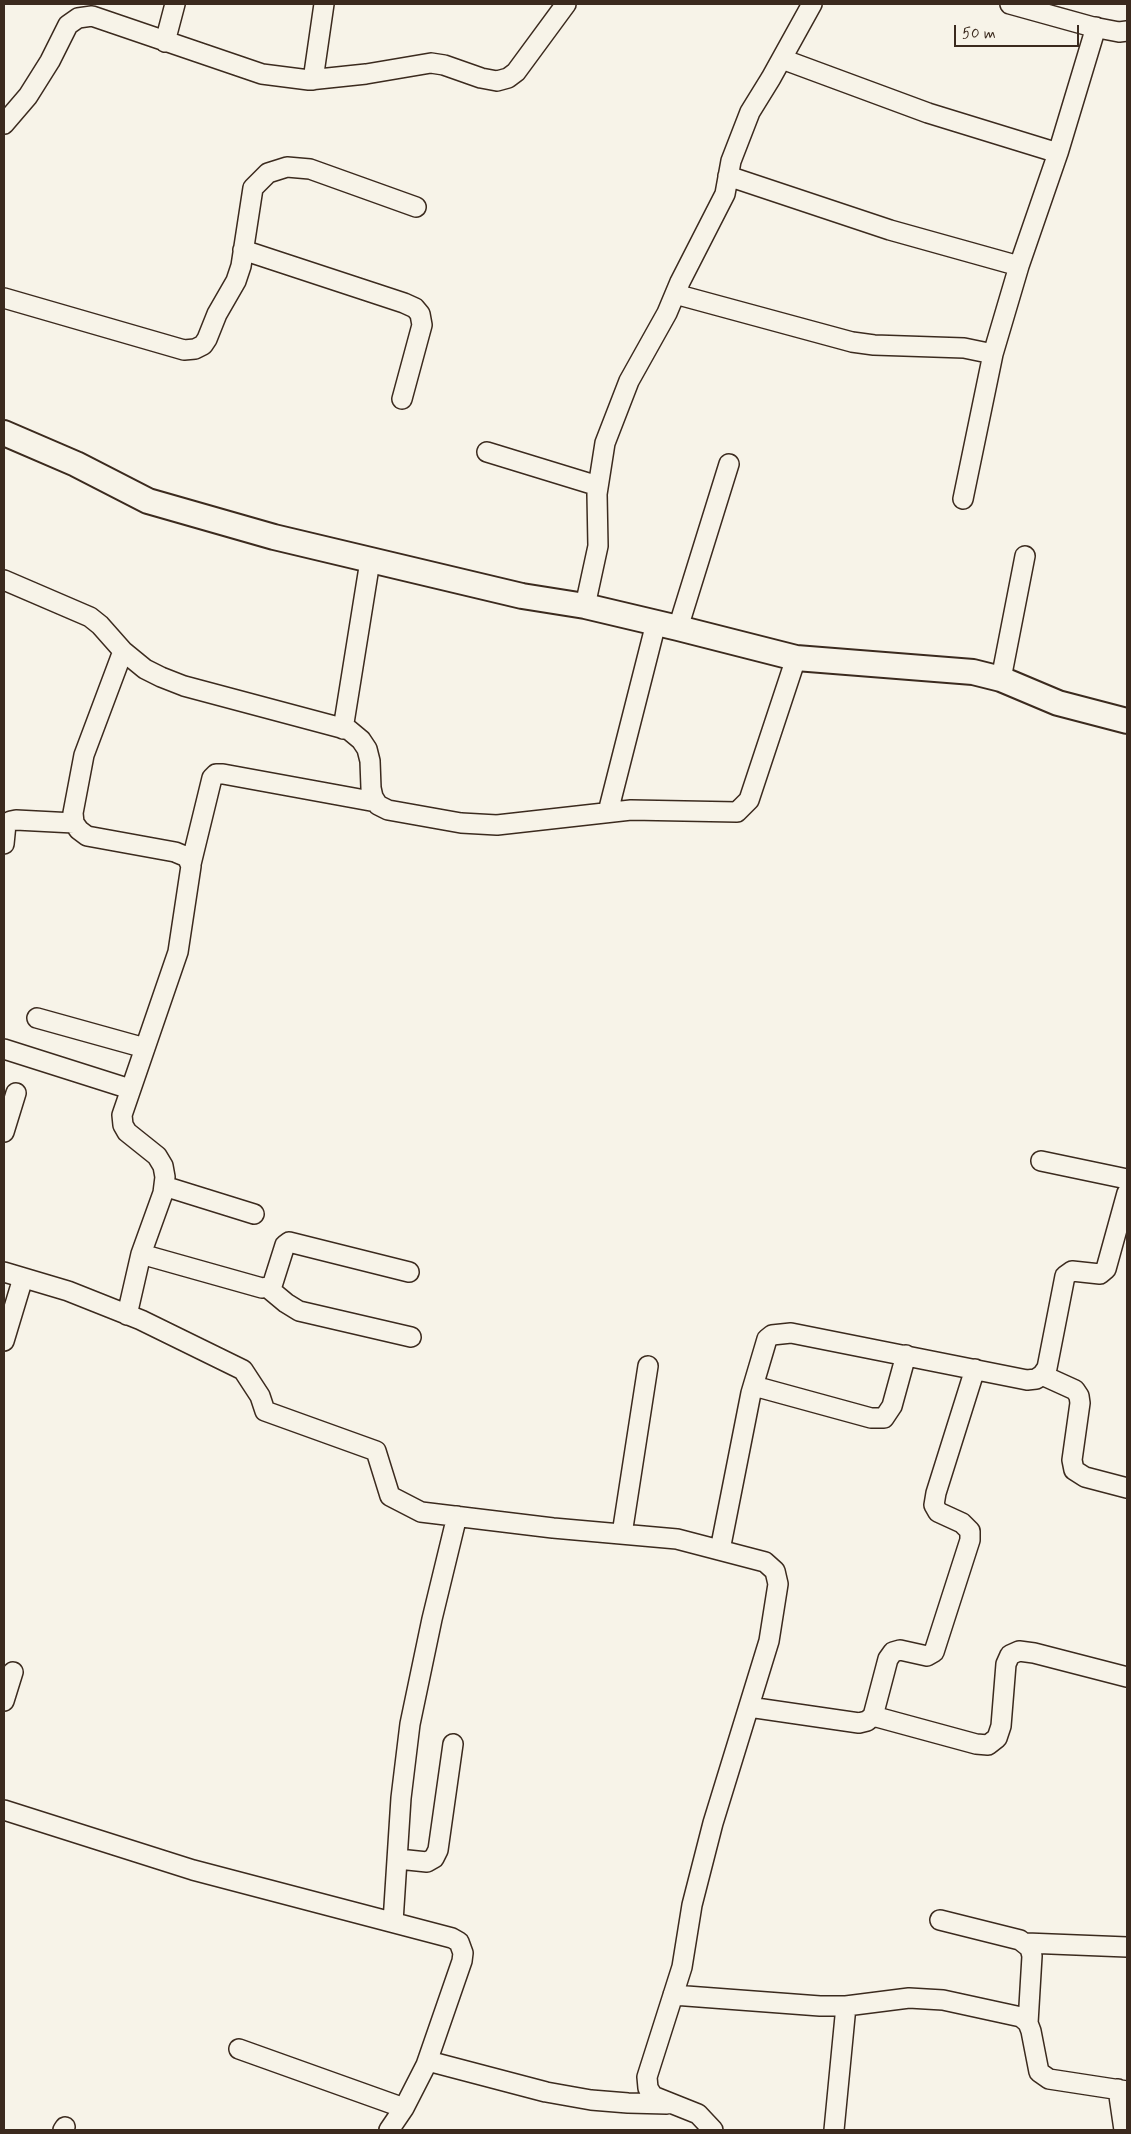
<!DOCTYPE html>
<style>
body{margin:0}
#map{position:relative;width:1131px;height:2134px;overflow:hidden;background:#f7f3e8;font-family:Mynerve,sans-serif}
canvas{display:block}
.frame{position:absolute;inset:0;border:5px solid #3b2a1e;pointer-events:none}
.scale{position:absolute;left:954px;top:25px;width:125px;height:22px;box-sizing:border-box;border:2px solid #3b2a1e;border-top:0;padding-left:6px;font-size:15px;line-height:18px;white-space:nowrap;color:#3b2a1e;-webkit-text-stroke:4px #f7f3e8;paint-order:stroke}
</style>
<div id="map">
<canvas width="1131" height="2134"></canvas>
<div class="frame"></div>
<div class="scale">50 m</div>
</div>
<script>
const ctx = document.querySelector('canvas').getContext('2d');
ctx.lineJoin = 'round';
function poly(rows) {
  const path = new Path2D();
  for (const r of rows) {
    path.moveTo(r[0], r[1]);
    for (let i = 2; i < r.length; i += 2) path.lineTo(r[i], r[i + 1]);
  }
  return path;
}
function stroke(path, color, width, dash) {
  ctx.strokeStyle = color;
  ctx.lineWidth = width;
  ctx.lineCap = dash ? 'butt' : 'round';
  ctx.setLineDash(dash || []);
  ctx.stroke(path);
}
const minor = poly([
 [1010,4,1093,27,1119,32,1127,31],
 [165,42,175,4],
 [782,59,928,113,1058,153],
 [313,80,324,4],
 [4,124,28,96,50,61,68,25,78,18,92,16,262,74,309,80,366,74,431,63,444,65,481,78,497,81,508,78,516,72,566,4],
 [728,176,890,230,1019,266],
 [243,250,404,303,415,308,420,314,422,325,402,399],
 [675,294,852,342,874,345,964,348,993,354],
 [4,298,184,350,195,349,203,345,207,339,217,314,236,281,241,266,253,188,268,173,287,167,310,169,416,207],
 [487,452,598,486],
 [963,499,993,354,1019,266,1058,153,1096,27],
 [4,580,90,617,100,625,123,651,145,669,161,677,184,686,349,730,361,740,367,749,370,761,371,788,373,797,378,805,388,810,461,823,497,825,631,810,737,812,749,800,796,658],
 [585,606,598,546,597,494,605,443,629,381,667,313,680,282,725,194,731,161,750,112,771,78,812,4],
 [678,628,729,464],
 [123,651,84,755,73,813,74,823,79,830,87,836,175,852,187,857,191,866,178,952,122,1115,123,1125,127,1132,157,1156,163,1166,165,1177,163,1193,141,1254,127,1315],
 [1001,679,1025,556],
 [343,729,370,561],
 [608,812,656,623],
 [4,844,6,824,11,821,16,820,74,823],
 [191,864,212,778,216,774,223,774,376,802],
 [37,1018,145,1048],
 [4,1049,130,1089],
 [4,1132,16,1093],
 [1041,1161,1127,1179],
 [164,1186,254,1214],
 [141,1254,262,1288,272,1286,285,1245,289,1242,409,1272],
 [4,1272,68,1291,141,1320,243,1370,260,1396,265,1411,376,1451,390,1496,421,1512,553,1528,677,1539,765,1562,775,1571,778,1584,769,1641,713,1823,692,1905,682,1967,647,2077,648,2088,653,2096,698,2114,713,2130],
 [268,1288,286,1303,299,1311,411,1337],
 [4,1341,23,1278],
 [1042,1375,1075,1390,1079,1396,1080,1403,1072,1460,1074,1470,1085,1477,1127,1488],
 [754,1386,871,1418,884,1418,892,1406,906,1355],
 [622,1534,648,1366],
 [720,1550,751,1393,767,1339,772,1335,791,1333,1027,1380,1036,1379,1042,1375,1047,1368,1065,1276,1072,1271,1100,1274,1106,1269,1127,1193],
 [4,1701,13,1672],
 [749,1707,859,1723,867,1721,873,1716,888,1659,893,1652,900,1650,927,1656,934,1652,970,1540,970,1531,962,1523,938,1512,934,1505,936,1493,975,1369],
 [873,1716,976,1744,988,1745,997,1738,1001,1726,1006,1664,1010,1655,1019,1651,1034,1653,1127,1677],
 [4,1810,193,1870,452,1938,459,1942,463,1953,462,1961,426,2065,404,2108,389,2130],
 [398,1859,427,1862,434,1858,438,1850,453,1744],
 [940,1920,1020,1940,1030,1948,1032,1956,1028,2023],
 [393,1922,401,1798,410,1724,432,1619,457,1516],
 [1026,1943,1127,1947],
 [673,1995,820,2006,846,2006,909,1998,943,2000,1021,2017,1028,2023,1031,2031,1039,2072,1049,2079,1127,2091],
 [239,2049,404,2108],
 [428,2061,546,2092,591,2100,628,2103,667,2104],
 [1118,2089,1124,2130],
 [63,2130,65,2127],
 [834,2130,846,2006]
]);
const tertiary = poly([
 [4,433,76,464,148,501,274,537,522,596,585,606,678,628,796,658,973,672,1001,679,1058,703,1127,721]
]);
stroke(minor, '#3b2a1e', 22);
stroke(tertiary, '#3b2a1e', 28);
stroke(minor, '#f7f3e8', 19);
stroke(tertiary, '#f7f3e8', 24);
</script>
